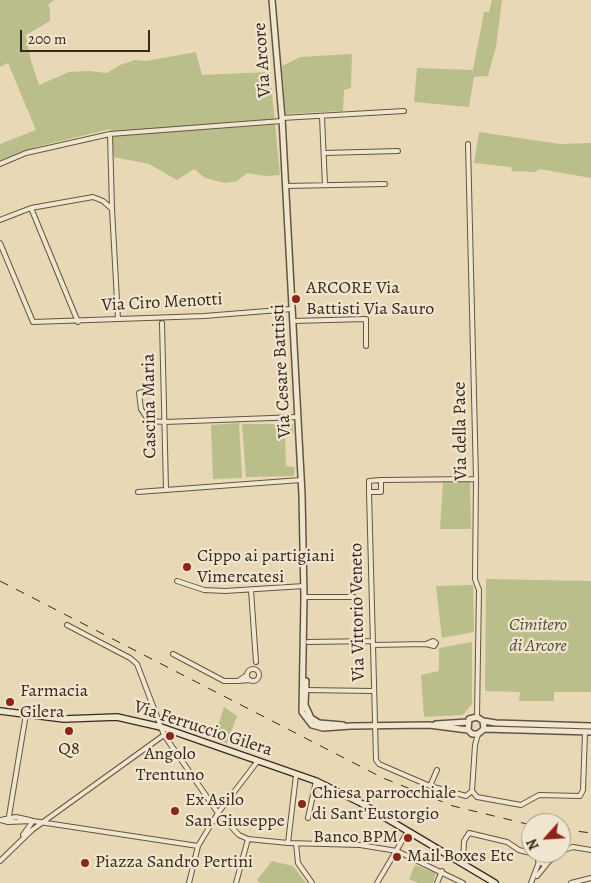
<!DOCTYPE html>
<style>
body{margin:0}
#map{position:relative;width:591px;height:883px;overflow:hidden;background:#e8d8b5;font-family:Alegreya,serif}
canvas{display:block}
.north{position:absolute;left:521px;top:813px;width:50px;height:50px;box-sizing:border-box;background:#f0e6cf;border:1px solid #a69a87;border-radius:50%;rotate:244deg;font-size:14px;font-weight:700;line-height:20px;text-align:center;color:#38291c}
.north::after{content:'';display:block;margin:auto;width:18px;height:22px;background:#8f2418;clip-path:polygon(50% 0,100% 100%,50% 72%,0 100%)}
.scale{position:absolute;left:20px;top:30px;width:130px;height:22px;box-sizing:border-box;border:2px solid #38291c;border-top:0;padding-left:6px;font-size:15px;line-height:18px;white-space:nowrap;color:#38291c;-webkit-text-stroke:4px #f0e6cf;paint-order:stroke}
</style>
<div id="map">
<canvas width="591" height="883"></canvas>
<div class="north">N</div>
<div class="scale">200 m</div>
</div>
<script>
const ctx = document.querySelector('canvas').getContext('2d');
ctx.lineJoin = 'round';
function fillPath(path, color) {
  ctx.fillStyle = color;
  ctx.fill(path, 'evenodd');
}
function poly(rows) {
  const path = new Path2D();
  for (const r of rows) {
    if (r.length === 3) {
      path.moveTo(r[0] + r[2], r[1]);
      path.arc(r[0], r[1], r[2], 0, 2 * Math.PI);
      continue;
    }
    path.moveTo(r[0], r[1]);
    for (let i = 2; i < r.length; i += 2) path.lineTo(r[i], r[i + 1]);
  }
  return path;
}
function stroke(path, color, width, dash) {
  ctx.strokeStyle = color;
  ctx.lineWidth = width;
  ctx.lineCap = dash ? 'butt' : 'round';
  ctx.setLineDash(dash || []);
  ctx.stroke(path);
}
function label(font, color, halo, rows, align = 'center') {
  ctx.font = font + ' Alegreya,serif';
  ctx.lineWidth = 4.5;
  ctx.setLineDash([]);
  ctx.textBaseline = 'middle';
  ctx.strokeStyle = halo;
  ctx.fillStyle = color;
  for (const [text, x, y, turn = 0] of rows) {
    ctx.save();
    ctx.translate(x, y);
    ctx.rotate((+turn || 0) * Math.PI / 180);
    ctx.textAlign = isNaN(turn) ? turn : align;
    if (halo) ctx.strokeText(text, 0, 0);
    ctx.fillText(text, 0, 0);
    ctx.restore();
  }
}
fillPath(poly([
 [0,0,54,0,48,5,50,9,50,21,26,35,31,61,39,85,69,72,89,71,107,73,120,65,135,60,146,61,196,52,202,75,270,72,280,175,265,176,247,173,237,181,226,183,205,178,194,169,177,180,149,164,114,157,110,129,36,147,0,161,0,144,36,130,8,63,0,67],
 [492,0,502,0,496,47,488,76,474,77,469,107,414,102,417,68,473,70,484,12,489,12],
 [352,54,351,88,344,90,343,111,286,114,282,66,300,57],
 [479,132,560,144,591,143,591,178,540,169,535,172,512,171,511,167,474,163],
 [239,423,242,478,213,479,211,425],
 [242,424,293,424,293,434,285,436,286,466,295,467,294,476,246,477],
 [443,482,470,482,471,529,440,529],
 [486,579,591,581,591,692,554,692,554,701,519,701,520,692,485,691],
 [473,585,474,632,442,638,436,586],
 [472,642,472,704,463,715,424,717,421,675,439,671,439,648],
 [224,707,237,716,227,743,214,739],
 [272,861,293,866,306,883,260,883,257,880],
 [415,865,436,873,433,883,418,883,409,879]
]), '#babe8b');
const minor = poly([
 [322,117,325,185],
 [282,118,404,111],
 [110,134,112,209,118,319],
 [468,144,476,479,475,579,479,590,477,717],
 [324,153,398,151],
 [0,164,26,153,110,134,282,121],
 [285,186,385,184],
 [31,208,78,322],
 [0,220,31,208,93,197,103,201,112,209],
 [0,243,33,322,204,316,292,309],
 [293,321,366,319,366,346],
 [162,323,166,489],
 [151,367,153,381,151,390,139,393,141,409,149,421,165,422,298,417],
 [381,480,381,492,369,492,369,481,381,480,476,479],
 [138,492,301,480],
 [369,492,376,760,379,764,430,786,466,796,472,791],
 [177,581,204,590,225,591,304,586],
 [251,590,256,662],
 [304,597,354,597],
 [67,625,130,658,137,664,164,735,218,813,239,835,248,839,288,843,360,845,397,851,463,883],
 [308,642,373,641],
 [373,645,426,644,434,646,436,643,433,641,426,644],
 [173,654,224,681,238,681],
 [253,675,6],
 [247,675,238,681,250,680],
 [304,690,373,691],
 [430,786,437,770],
 [472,791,477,797,521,805,539,795,580,796,583,790,585,732],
 [472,791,475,745,478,734],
 [308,818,316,781],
 [0,820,8,822,33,821,198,846],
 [0,820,16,817,30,820],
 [8,822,26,714],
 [23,835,33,821],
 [288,843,296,775],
 [296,844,298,863,312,883],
 [561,851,573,847,591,850],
 [540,853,538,861,545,865,551,860,548,853],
 [0,861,32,830,164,735],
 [463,864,464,841,469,833,507,842,519,850,538,855],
 [537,876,546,865],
 [189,883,198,846,218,813,257,762],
 [236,883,248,839],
 [377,883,408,831],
 [437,883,442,871],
 [531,883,539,862],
 [571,883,591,878]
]);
const tertiary = poly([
 [272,0,282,118,302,495,304,597,302,712,312,725,323,728,351,726,429,725,468,730],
 [306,681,305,705,311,718,319,723,343,725],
 [483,721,484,729,478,734,472,734,468,730,469,719,477,717,483,721,496,723,591,726],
 [436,724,468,722],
 [484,729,591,732]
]);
const secondary = poly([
 [0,711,64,719,117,717,161,727,316,781,359,802,495,883]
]);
stroke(minor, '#645542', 6);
stroke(tertiary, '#645542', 8);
stroke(secondary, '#38291c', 8);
stroke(minor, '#f0e6cf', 4);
stroke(tertiary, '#f0e6cf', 5);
stroke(secondary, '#f0e6cf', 5.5);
stroke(poly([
 [0,581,383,778,453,806,531,825],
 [561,829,591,833]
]), '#38291c', 1, [9, 9]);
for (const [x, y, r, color] of [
 [296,299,5,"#8f2418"],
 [187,567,5,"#8f2418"],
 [10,702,5,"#8f2418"],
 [69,731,5,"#8f2418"],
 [170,736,5,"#8f2418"],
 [302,804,5,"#8f2418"],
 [175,811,5,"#8f2418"],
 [408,838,5,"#8f2418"],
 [397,857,5,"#8f2418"],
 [85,863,5,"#8f2418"]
]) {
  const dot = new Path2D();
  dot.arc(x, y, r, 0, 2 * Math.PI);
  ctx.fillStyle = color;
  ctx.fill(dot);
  stroke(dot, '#f0e6cf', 2);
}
label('18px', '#38291c', '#f0e6cf', [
 ["Via Arcore",263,60,-94],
 ["Via Ciro Menotti",162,303,-3],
 ["Via Cesare Battisti",282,371,-93],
 ["Cascina Maria",150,406,-91],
 ["Via della Pace",461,431,-91],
 ["Via Vittorio Veneto",358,612,-91],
 ["Via Ferruccio Gilera",203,729,18]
]);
label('18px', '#38291c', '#f0e6cf', [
 ["ARCORE Via",306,289],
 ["Battisti Via Sauro",306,310],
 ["Cippo ai partigiani",197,557],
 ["Vimercatesi",197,578],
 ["Farmacia",20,692],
 ["Gilera",20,713],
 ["Q8",69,750,"center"],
 ["Angolo",170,755,"center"],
 ["Trentuno",170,776,"center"],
 ["Chiesa parrocchiale",312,794],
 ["di Sant'Eustorgio",312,815],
 ["Ex Asilo",185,801],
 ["San Giuseppe",185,822],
 ["Banco BPM",398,838,"right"],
 ["Mail Boxes Etc",407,857],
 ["Piazza Sandro Pertini",95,863]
], 'left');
label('italic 18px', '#584e38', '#f0e6cf', [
 ["Cimitero",538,626],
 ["di Arcore",538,647]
]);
</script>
